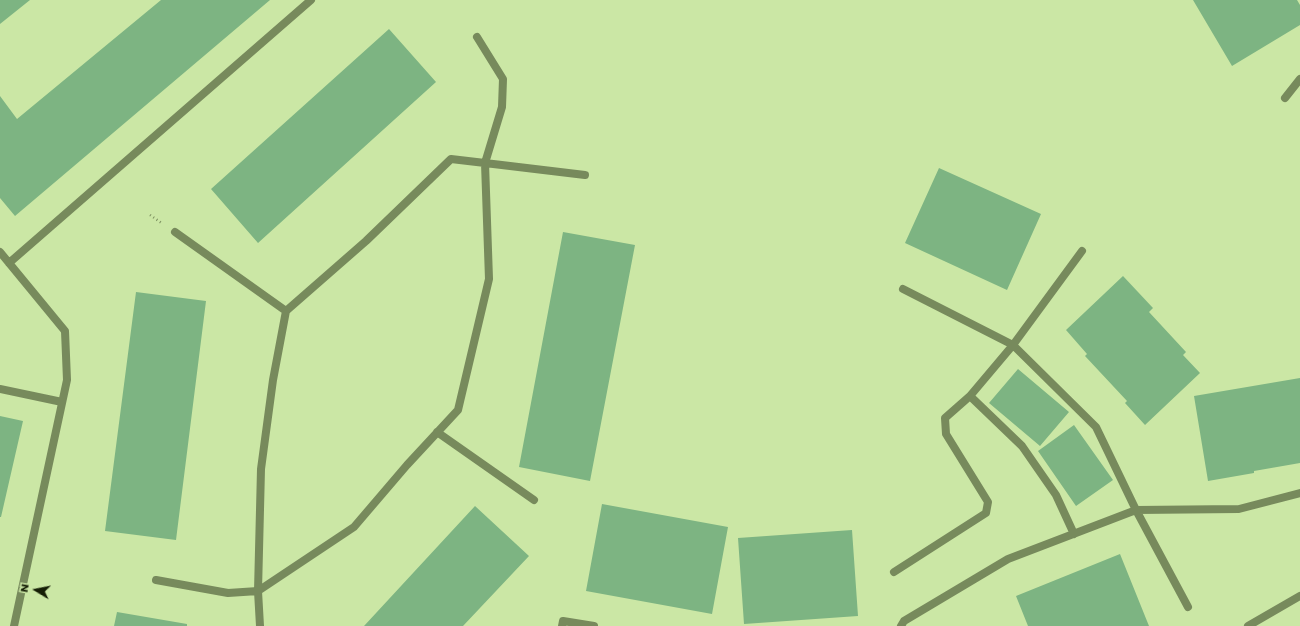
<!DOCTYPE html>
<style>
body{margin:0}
#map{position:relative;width:1300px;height:626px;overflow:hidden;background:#cbe7a5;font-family:Poppins,sans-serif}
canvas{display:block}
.north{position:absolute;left:16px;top:570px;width:40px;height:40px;-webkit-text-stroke:3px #cbe7a5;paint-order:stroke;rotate:280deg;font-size:11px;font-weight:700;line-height:16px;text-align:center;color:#151e05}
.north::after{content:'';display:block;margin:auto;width:14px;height:18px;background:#151e05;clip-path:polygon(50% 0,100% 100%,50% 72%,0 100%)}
</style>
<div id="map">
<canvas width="1300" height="626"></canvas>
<div class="north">N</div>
</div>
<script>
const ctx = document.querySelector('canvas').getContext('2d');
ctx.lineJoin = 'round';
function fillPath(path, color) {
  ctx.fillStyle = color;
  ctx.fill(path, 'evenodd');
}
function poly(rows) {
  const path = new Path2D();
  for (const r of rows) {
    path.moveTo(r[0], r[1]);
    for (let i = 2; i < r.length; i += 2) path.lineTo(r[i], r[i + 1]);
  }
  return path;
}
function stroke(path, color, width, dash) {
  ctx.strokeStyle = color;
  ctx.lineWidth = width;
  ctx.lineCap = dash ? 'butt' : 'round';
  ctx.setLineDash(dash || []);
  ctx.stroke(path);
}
fillPath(poly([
 [0,0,30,0,0,24],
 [161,0,270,0,15,216,0,198,0,96,17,119],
 [1193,0,1297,0,1300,5,1300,25,1232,66],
 [389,29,436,82,258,243,211,189],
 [939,168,1041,214,1007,290,905,243],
 [563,232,635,245,590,481,519,467],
 [1123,276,1153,308,1149,312,1186,352,1183,355,1200,373,1145,425,1125,403,1127,401,1085,356,1087,354,1066,330],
 [136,292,206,301,176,540,105,531],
 [1018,369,1069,412,1040,446,989,403],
 [1300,378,1300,463,1254,471,1254,473,1208,481,1194,396],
 [0,416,23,421,1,517,0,517],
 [1074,425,1113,480,1076,506,1038,451],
 [602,504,728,527,712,614,586,591],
 [475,506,529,556,463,626,364,626],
 [852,530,858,616,744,624,738,538],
 [1120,554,1149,626,1028,626,1016,596],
 [117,612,187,624,187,626,114,626]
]), '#7db482');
stroke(poly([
 [150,215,163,224]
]), '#7d9160', 2.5, [1, 3]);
stroke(poly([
 [477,37,503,79,502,107,485,163,585,175],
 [1285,98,1300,79],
 [175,232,286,311],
 [0,252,65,331,67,380,14,626],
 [9,263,311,0],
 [903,289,1013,345,1096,427,1136,510,1188,607],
 [0,389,62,402],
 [437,432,534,500],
 [1074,534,1056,495,1022,446,970,396,1013,345,1082,251],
 [894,572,986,513,988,502,946,434,945,418,970,396],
 [156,580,228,593,258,591,354,527,407,465,458,410,489,279,485,163,451,159,366,241,286,311,273,380,261,469,258,591,260,626],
 [562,626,563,621,594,626],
 [901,626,904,621,1008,559,1136,510,1239,509,1300,493]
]), '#778a5c', 8);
stroke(poly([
 [1248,626,1300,596]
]), '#778a5c', 8);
</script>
